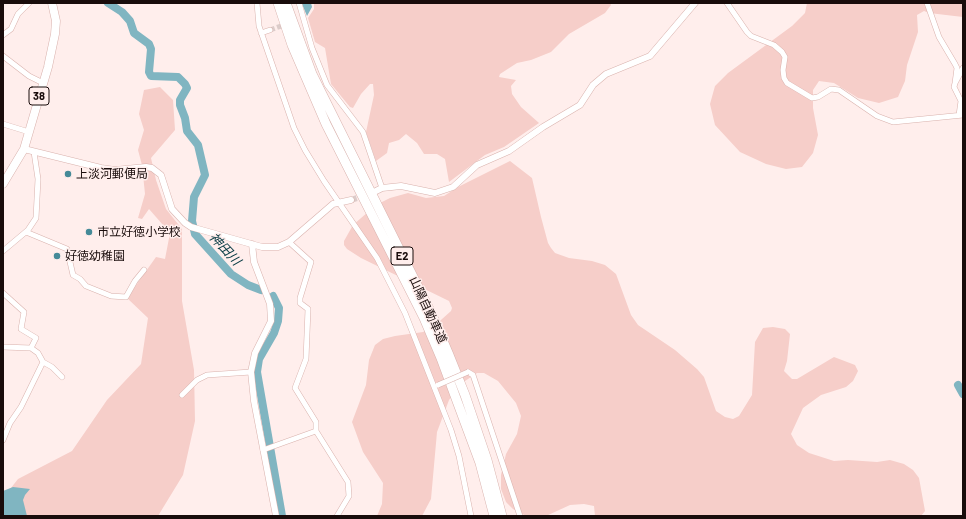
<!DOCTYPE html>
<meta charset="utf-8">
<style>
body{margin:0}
#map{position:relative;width:966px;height:519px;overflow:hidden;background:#ffeeec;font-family:Barlow,sans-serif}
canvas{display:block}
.frame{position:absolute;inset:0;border:4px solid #190c0b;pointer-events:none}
</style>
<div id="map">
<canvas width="966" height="519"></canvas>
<div class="frame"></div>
</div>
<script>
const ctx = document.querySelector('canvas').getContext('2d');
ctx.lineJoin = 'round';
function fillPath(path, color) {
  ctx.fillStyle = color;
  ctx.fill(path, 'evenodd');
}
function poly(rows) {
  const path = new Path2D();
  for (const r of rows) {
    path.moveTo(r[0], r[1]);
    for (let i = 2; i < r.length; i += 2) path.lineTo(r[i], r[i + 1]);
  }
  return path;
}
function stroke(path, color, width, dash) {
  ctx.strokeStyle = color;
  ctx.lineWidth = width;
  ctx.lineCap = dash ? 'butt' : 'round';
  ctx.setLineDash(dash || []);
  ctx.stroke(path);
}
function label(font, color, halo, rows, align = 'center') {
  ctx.font = font + ' Barlow,"Noto Sans JP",sans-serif';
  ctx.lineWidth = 3;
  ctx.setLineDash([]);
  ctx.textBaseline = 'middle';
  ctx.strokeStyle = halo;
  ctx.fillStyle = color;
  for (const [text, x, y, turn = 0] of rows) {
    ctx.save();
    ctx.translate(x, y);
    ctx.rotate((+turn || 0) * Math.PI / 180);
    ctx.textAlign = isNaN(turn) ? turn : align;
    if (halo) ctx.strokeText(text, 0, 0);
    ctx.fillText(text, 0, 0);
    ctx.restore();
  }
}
fillPath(poly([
 [314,3,610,3,611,5,605,13,569,34,551,52,531,60,517,63,500,74,499,77,516,80,511,86,512,94,521,107,539,123,504,147,485,155,449,182,445,159,437,154,424,154,417,143,406,134,399,140,389,143,387,153,376,161,366,132,374,95,373,84,370,84,361,94,353,108,350,107,331,84,325,48,315,42,308,18,314,9],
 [807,3,963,3,963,17,929,13,924,11,917,15,918,32,907,65,905,81,898,97,879,103,858,98,834,83,819,81,813,90,813,108,818,135,813,153,802,167,786,169,766,164,740,152,715,125,710,104,715,86,728,73,792,26,805,13],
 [160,87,173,100,175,130,151,158,156,180,166,209,182,229,182,301,194,370,195,421,183,475,158,516,3,516,3,498,18,479,72,451,107,400,141,364,148,318,127,298,156,257,165,259,170,233,149,209,142,219,138,218,145,194,142,165,138,150,144,130,139,114,144,90],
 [510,161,532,178,541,217,548,243,551,248,555,253,569,258,592,261,605,265,616,274,631,315,638,325,675,350,697,369,704,377,716,411,725,417,733,419,739,416,752,395,755,342,763,328,773,327,785,329,790,334,787,361,784,371,792,379,797,379,834,357,855,365,858,371,853,381,846,387,821,395,803,408,791,434,797,445,809,453,834,461,848,460,877,462,890,460,904,464,913,470,919,478,925,511,921,516,595,516,594,506,584,504,570,505,546,516,526,516,513,509,506,502,501,489,501,475,506,454,517,434,521,416,516,403,498,381,484,373,477,373,462,383,449,400,437,432,431,499,422,516,377,516,382,504,383,483,363,452,352,422,366,385,369,360,375,345,383,339,395,336,423,332,432,328,451,311,452,308,449,301,361,258,347,249,344,245,344,241,353,225,376,205,390,198,408,193,426,198,444,196,458,187]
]), '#f6cec9');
fillPath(poly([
 [311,3,312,7,307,16,302,4],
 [13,487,30,489,25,495,23,500,27,516,3,516,3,491]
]), '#80b5c1');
stroke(poly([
 [108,3,122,12,130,21,134,33,149,44,151,49,149,72,151,76,178,77,185,84,187,88,180,100,180,105,185,118,187,131,198,145,205,175,194,197,192,221,195,234,231,274,248,285,261,290],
 [273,296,279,308,278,321,274,333,259,359,257,372,282,516],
 [958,385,963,394]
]), '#80b5c1', 8);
stroke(poly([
 [270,30,298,20]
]), '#dcccca', 5, [5, 2.5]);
stroke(poly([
 [351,200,375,192]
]), '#dcccca', 6, [6, 3]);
const minor = poly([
 [257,3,259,26,294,128,305,150,324,181,377,258,405,313,451,430,459,456,471,516],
 [299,3,312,48,327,85,363,132,382,188],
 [727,3,747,32,751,36,774,45,782,52,785,57,783,70,784,78,787,83,812,98,818,97,831,89,839,90,877,116,893,122,963,115],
 [927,3,939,37,955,64,957,68,955,83],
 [261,33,270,30],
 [3,35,11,29,18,14,29,3],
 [3,56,29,76,43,83],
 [959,115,961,101,954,87,955,83,963,68],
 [3,124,29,132],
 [26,232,67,249,73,275,80,279,86,286,111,296,126,297,135,281,144,270],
 [289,242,311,262,300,298,300,303,308,309,306,359,295,388,316,422,316,431,348,482,349,496,337,516],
 [3,251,28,230,36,218,38,179,34,152],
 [3,293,24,312,21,329,36,338,31,348,38,353,43,362,52,367,62,377],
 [3,347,31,348],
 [468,372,473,375,520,516],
 [182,395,197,380,207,375,251,372],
 [3,440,10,423,21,407,43,362],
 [263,450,316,431]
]);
const tertiary = poly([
 [24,149,101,168,115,170,146,167,152,168,161,175,172,209,185,223,191,227,262,247,278,247,289,242,333,204,351,200],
 [376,191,382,188,401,186,435,193,453,187,477,165,509,151,543,127,580,105,593,85,606,74,650,56,695,3],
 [252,244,254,262,270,304,271,321,255,353,251,372,254,401,276,516]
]);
const primary = poly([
 [3,184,24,149,48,67,55,34,56,21,52,3]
]);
const motorway = poly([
 [278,3,292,45,326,124,424,318,441,358,480,463,494,516],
 [286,3,312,74,432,315,449,355,465,395,487,460,502,516]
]);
stroke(minor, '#d9b2ad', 6);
stroke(tertiary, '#d9b2ad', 7);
stroke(primary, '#d9b2ad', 9);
stroke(motorway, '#d9b2ad', 10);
stroke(minor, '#fff', 5);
stroke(tertiary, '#fff', 6);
stroke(primary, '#fff', 8);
stroke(motorway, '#fff', 9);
const minorBridge = poly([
 [438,385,468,372]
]);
stroke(minorBridge, '#d9b2ad', 6, []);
stroke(minorBridge, '#fff', 5);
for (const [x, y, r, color] of [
 [68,174,4,"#458a98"],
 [89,232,4,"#458a98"],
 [57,256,4,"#458a98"]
]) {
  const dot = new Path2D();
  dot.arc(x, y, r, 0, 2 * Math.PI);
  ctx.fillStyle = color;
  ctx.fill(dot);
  stroke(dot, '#ffeeec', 1.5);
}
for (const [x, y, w] of [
 [39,96,20],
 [402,256,22]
]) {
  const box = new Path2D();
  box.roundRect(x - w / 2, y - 9, w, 18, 3);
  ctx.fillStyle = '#ffeeec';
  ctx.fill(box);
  stroke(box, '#190c0b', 1);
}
label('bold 11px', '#190c0b', null, [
 ["38",39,96],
 ["E2",402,256]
]);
label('12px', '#190c0b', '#ffeeec', [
 ["上淡河郵便局",76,174],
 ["市立好徳小学校",97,232],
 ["好徳幼稚園",65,256]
], 'left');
label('12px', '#190c0b', '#ffeeec', [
 ["山陽自動車道",428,310,65]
]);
label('italic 13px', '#033841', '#ffeeec', [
 ["神田川",225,249,47]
]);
</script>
